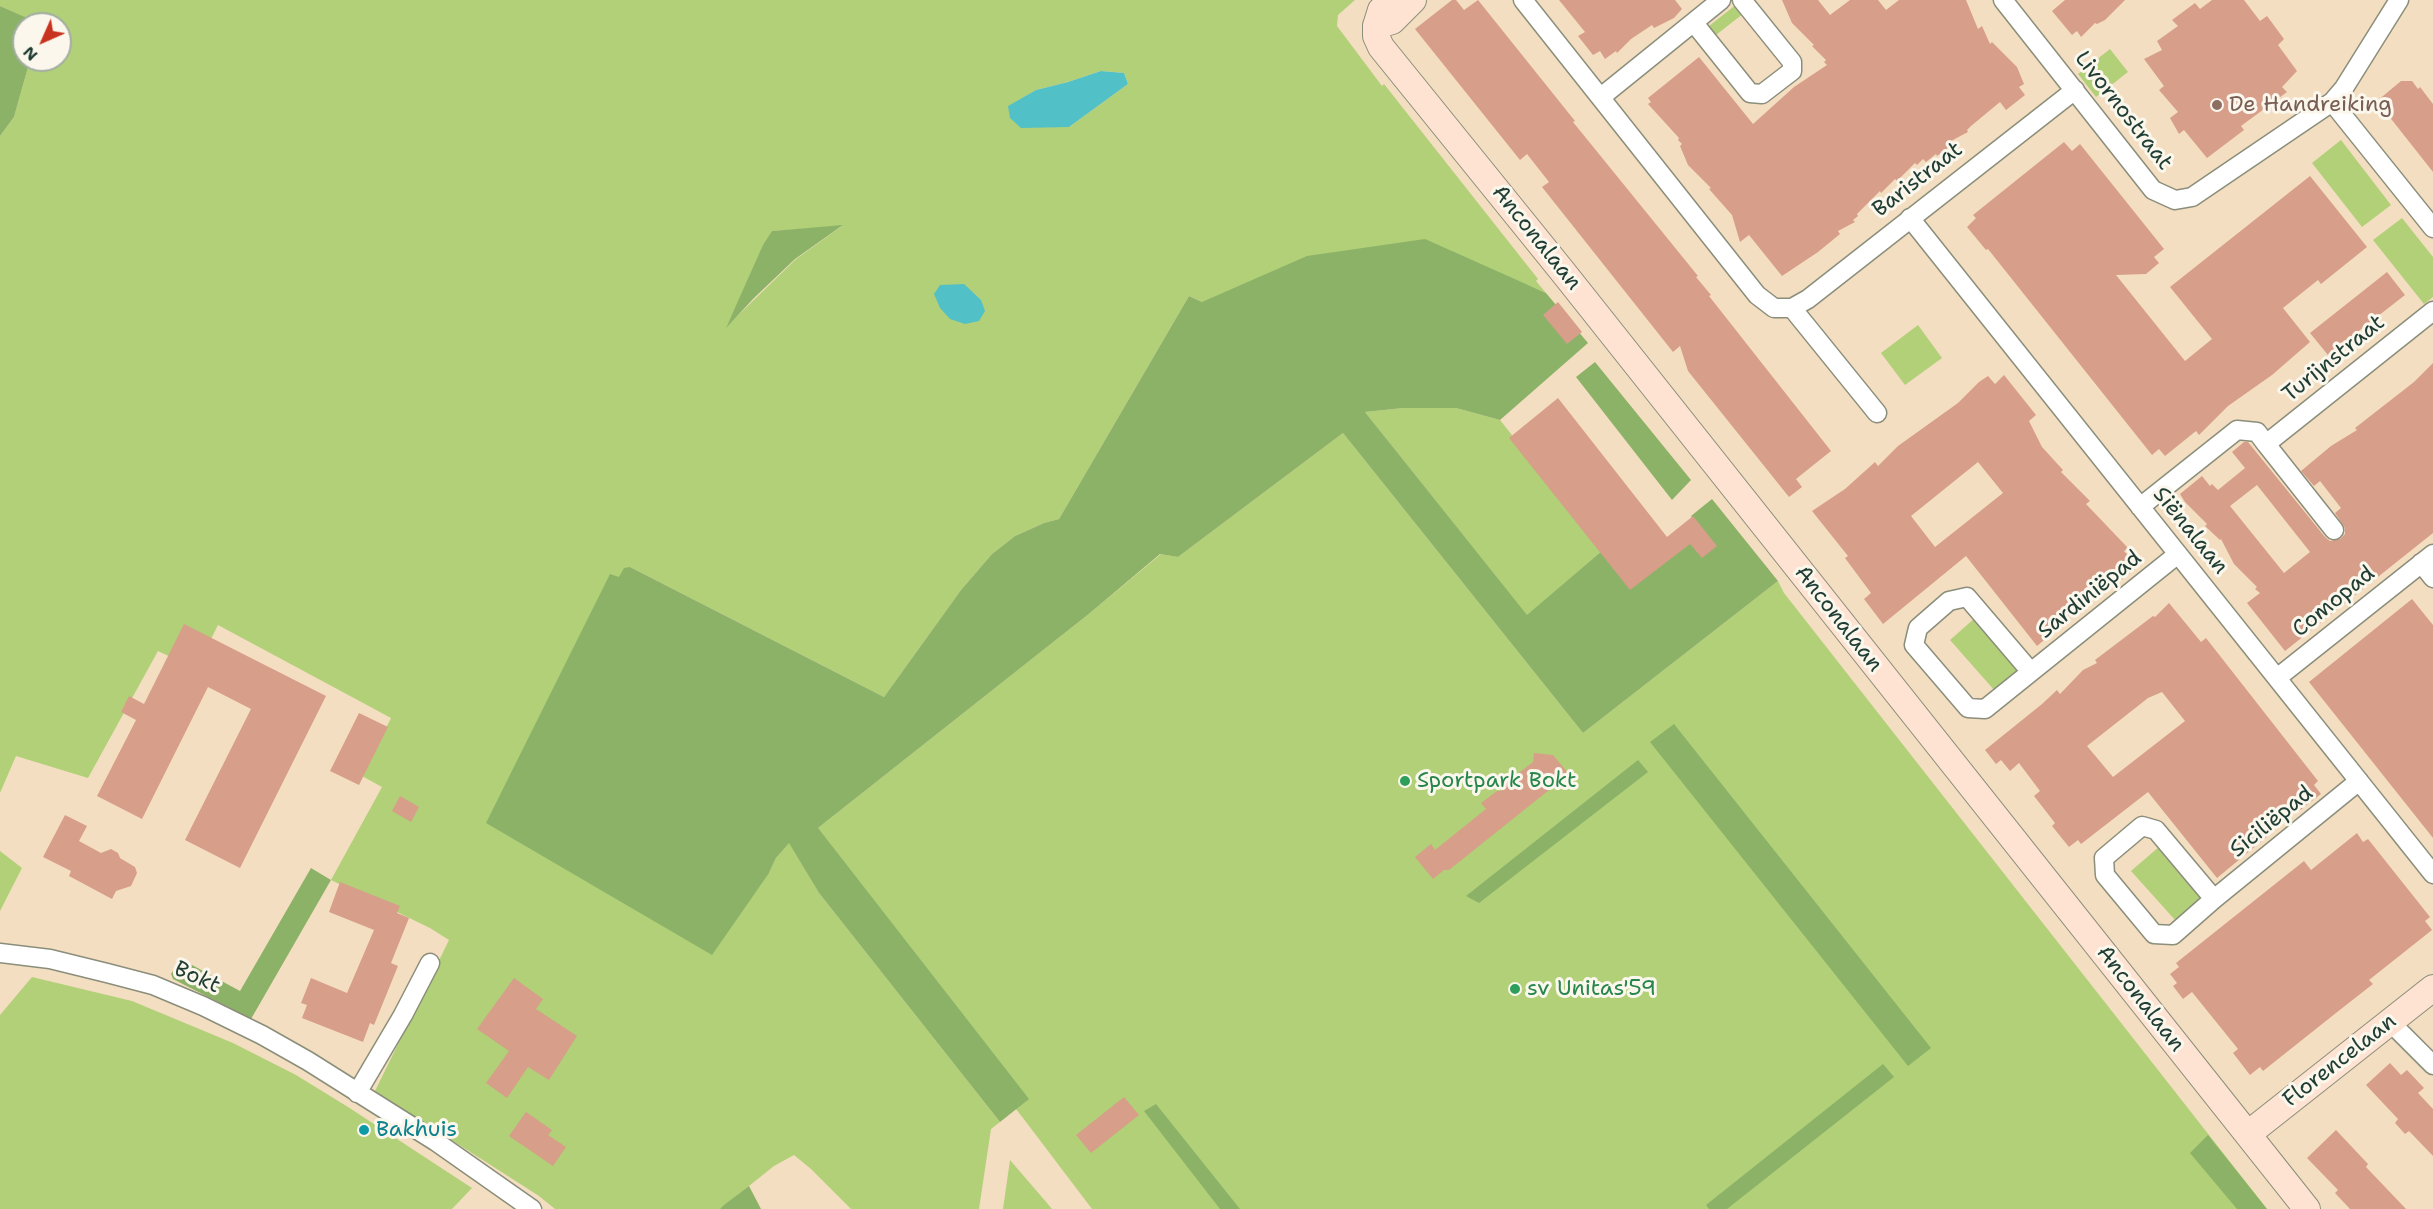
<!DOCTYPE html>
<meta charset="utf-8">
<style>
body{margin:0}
#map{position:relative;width:2433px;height:1209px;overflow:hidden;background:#f4dec1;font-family:"Shantell Sans",sans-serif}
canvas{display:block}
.north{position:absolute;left:12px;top:12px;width:60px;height:60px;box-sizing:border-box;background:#fbf7ec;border:2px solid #a3ada2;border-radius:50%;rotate:225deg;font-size:16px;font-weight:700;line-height:24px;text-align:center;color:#1f3d34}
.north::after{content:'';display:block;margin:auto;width:21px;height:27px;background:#c8321e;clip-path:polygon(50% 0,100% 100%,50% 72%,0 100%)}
</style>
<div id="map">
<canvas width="2433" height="1209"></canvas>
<div class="north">N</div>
</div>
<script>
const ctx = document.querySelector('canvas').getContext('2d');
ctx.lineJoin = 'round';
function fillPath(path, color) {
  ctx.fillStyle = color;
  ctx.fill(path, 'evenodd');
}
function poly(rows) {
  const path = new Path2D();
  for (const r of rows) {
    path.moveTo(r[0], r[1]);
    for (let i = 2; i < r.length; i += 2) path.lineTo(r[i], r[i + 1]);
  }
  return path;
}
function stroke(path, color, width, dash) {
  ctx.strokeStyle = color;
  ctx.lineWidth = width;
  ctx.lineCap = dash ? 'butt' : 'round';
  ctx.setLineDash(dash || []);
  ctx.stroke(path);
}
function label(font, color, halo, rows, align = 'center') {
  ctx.font = font + ' "Shantell Sans",sans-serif';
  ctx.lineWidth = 6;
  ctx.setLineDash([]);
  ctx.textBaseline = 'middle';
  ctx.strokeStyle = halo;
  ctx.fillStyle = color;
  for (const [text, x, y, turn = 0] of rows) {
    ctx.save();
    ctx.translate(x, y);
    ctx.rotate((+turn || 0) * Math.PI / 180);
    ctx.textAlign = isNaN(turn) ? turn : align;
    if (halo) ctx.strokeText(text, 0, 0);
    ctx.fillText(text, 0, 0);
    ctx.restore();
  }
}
fillPath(poly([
 [0,0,1355,0,1338,15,1337,26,1382,86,1384,84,1538,279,1536,281,1546,293,1528,285,1202,302,1189,296,1059,519,1044,523,1015,536,992,554,961,590,884,697,630,567,769,873,776,858,789,842,819,893,1000,1122,991,1129,979,1209,851,1209,811,1169,794,1155,774,1166,720,1209,555,1209,539,1196,375,1091,449,940,430,928,331,880,382,787,362,776,391,718,218,625,196,669,158,651,88,778,16,756,0,793,0,136,14,117,30,60,60,60,60,24,34,24,33,21,0,6],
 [1101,71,1124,73,1128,84,1069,127,1009,106,1036,90,1068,82],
 [842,226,796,259,727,326,772,231],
 [1737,4,1744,13,1716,35,1709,26],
 [2110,49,2128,72,2096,97,2078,74],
 [2341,140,2391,205,2362,227,2312,163],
 [2402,218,2433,257,2433,297,2424,304,2373,240],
 [1918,325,1942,358,1905,385,1881,353],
 [1403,408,1456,408,1500,420,1603,550,1527,616,1365,412],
 [1343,433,1583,733,1778,581,1784,593,2267,1209,1092,1209,1023,1118,809,848,818,828,1090,613,1161,554,1178,557],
 [1976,617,2020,668,1995,691,1950,640],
 [2160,846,2203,897,2176,921,2131,871],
 [0,851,22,868,0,911],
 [32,977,132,1001,233,1043,296,1075,348,1107,472,1188,452,1209,0,1209,0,1015],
 [1010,1160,1047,1203,1052,1209,1003,1209]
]), '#b1d078');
fillPath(poly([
 [0,6,34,21,34,24,24,24,24,60,30,60,14,117,0,136],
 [843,225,795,259,754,298,726,328,763,245,772,231],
 [1425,239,1546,293,1588,343,1500,420,1456,408,1403,408,1365,412,1527,615,1603,550,1631,585,1701,529,1691,516,1712,499,1778,581,1583,733,1343,433,1178,557,1160,554,1090,613,818,828,1029,1099,1000,1122,819,893,789,843,776,858,769,873,712,955,486,823,610,574,619,577,624,568,630,567,884,697,961,590,992,554,1015,536,1044,523,1059,519,1189,296,1202,302,1307,256],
 [1595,362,1691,480,1672,500,1576,377],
 [1674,724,1931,1048,1908,1066,1650,742],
 [1638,760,1648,772,1479,903,1466,896],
 [311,868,331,880,251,1019,173,979,171,974,181,959,240,991],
 [1883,1064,1894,1077,1727,1209,1709,1209,1706,1205],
 [1156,1104,1240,1209,1220,1209,1144,1111],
 [2208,1135,2267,1209,2237,1209,2190,1153],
 [749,1186,761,1209,720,1209,724,1205]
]), '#8cb268');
fillPath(poly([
 [1101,71,1124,73,1128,84,1069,127,1021,128,1010,118,1008,106,1036,90,1068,82],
 [964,284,981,300,985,311,979,321,965,324,950,319,940,308,934,294,940,285]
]), '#52c0c7');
fillPath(poly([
 [1452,0,1456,0,1464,10,1478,0,1575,121,1573,122,1698,276,1696,277,1711,295,1709,296,1831,451,1796,479,1802,487,1789,497,1688,371,1680,346,1673,352,1542,187,1549,182,1527,154,1520,160,1415,29],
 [1559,0,1675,0,1682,9,1674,18,1654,28,1652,25,1631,39,1617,53,1616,51,1605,59,1600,51,1593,55,1578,36,1585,32],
 [1782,0,1818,0,1830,15,1850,0,1878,0,1886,10,1899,0,1966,0,1978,29,1982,26,1990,44,1992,42,2017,67,2024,84,2019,87,2025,95,2006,110,2000,102,1971,126,1967,130,1968,132,1951,141,1953,144,1937,156,1936,154,1926,162,1923,159,1917,165,1915,163,1897,181,1895,179,1881,193,1880,191,1857,214,1858,216,1853,220,1855,222,1838,231,1840,234,1818,252,1782,276,1749,235,1740,242,1732,215,1709,189,1711,188,1688,165,1680,146,1682,144,1678,140,1679,138,1648,104,1651,102,1648,98,1699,57,1753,124,1794,87,1827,65,1824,62,1826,60,1812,46,1814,45,1792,23],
 [2065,0,2125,0,2105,20,2097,24,2095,23,2081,37,2077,31,2072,35,2052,11],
 [2212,0,2244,0,2260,21,2267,16,2284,39,2278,45,2297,71,2282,87,2287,92,2241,126,2244,130,2207,158,2184,130,2179,134,2170,118,2178,112,2159,90,2164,86,2144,59,2162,50,2157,41,2178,26,2172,20,2195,3,2200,9],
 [2401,81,2412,81,2418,89,2420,87,2433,104,2433,172,2377,101],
 [2064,142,2072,151,2080,144,2164,249,2154,257,2159,263,2146,274,2116,275,2185,361,2212,339,2170,287,2310,176,2367,247,2321,284,2318,280,2283,308,2310,342,2272,375,2228,406,2199,435,2196,431,2165,456,2159,449,2152,455,1988,249,1986,250,1967,227,1976,218,1973,215],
 [2387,272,2405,295,2328,355,2310,333],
 [1558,302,1582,332,1567,344,1543,315],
 [2433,363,2433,533,2285,651,2247,603,2260,593,2255,589,2257,587,2234,564,2221,539,2220,540,2205,526,2207,524,2185,502,2180,494,2202,476,2210,486,2212,484,2218,490,2245,468,2232,452,2244,442,2248,442,2325,537,2330,541,2340,539,2345,534,2345,528,2335,513,2341,508,2320,481,2314,486,2301,471,2331,446,2357,430,2355,428,2414,382],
 [2257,485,2310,552,2284,573,2230,506],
 [2004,375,2036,415,2029,421,2042,447,2063,470,2061,472,2090,501,2086,504,2128,548,2124,551,2139,566,2117,583,2114,579,2060,623,2062,625,2037,646,1966,556,1883,624,1864,599,1871,593,1845,558,1848,556,1812,511,1845,489,1875,462,1878,466,1898,446,1958,403,1979,382,1988,376,1995,384],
 [1978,462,2003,493,1935,547,1911,516],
 [1558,398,1667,537,1693,516,1717,546,1702,558,1690,544,1630,590,1509,438],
 [2412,599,2433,625,2433,838,2309,682],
 [2169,603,2201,642,2206,638,2318,781,2314,785,2321,794,2299,811,2296,807,2266,831,2269,835,2217,878,2148,792,2081,844,2078,840,2069,847,2052,826,2055,823,2034,796,2040,791,2019,763,2010,771,2001,760,1996,764,1985,750,2042,704,2057,690,2060,694,2083,670,2097,663,2095,660,2153,616,2155,617],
 [2162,692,2185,721,2113,777,2087,746,2148,698],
 [184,624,326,696,240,868,185,840,251,709,208,687,142,819,97,796,136,720,121,712,129,696,144,704],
 [359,713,388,727,359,785,330,771],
 [1534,753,1553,755,1569,774,1449,870,1444,870,1433,879,1415,857,1431,844,1435,850,1486,809,1481,803,1497,791,1502,791,1502,786,1533,762],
 [400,796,419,807,411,822,392,811],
 [65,815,87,826,79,841,101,853,111,849,118,853,120,858,135,867,137,873,131,886,116,891,112,899,69,876,71,871,43,857],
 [2357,833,2363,842,2368,839,2430,917,2425,921,2432,930,2369,980,2373,984,2341,1009,2263,1071,2260,1067,2250,1075,2233,1053,2238,1049,2192,992,2183,999,2173,986,2177,983,2170,974,2179,967,2176,963,2304,861,2311,870],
 [340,882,400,906,397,913,409,918,391,963,398,966,374,1025,370,1023,363,1042,302,1018,307,1005,301,1003,311,978,347,993,374,930,329,912],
 [514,978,543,999,536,1009,577,1036,549,1080,528,1067,507,1098,486,1083,509,1051,477,1029],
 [2390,1063,2401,1075,2407,1070,2424,1088,2418,1093,2433,1109,2433,1156,2409,1131,2405,1134,2395,1123,2398,1119,2366,1085],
 [1124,1097,1139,1115,1091,1153,1076,1135],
 [526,1112,552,1130,548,1135,566,1147,553,1166,509,1136],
 [2336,1130,2368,1164,2366,1167,2406,1209,2350,1209,2335,1193,2338,1190,2307,1158]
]), '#d79e89');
const street = poly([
 [1523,0,1757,295,1774,308,1792,308,1808,299,2075,90],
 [2003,0,2153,190,2175,200,2192,197,2332,102,2344,88,2399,0],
 [1694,23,1750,93,1762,94,1792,71,1792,62,1742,0],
 [1601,97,1721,0],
 [2332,102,2433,228],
 [1910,218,2433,874],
 [1792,308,1877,413],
 [2266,444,2334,530],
 [2140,507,2237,430,2257,432,2266,444,2433,311],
 [2421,563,2433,578],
 [2031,672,1985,709,1968,708,1914,645,1918,628,1949,601,1967,597,2031,672,2178,554],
 [2277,678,2433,554],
 [2214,899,2173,935,2154,934,2105,875,2104,858,2142,826,2156,830,2214,899,2359,781],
 [0,953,50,959,107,973,153,985,203,1006,262,1035,308,1061,435,1141,532,1209],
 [2390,1022,2433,1065],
 [357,1093,403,1015,430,963]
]);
const secondary = poly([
 [1394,0,1381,10,1376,26,1392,21,1413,0],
 [1376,26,1376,36,1381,47,1563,272,2307,1209],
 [2248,1134,2433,988]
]);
stroke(street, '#8a8e7a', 21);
stroke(secondary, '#8a8e7a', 28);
stroke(street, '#fff', 18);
stroke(secondary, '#fee3d2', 26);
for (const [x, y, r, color] of [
 [2217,105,6,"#8d6e63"],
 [1405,781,6,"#2e9e5b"],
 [1515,989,6,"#2e9e5b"],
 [364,1130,6,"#0f9aa8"]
]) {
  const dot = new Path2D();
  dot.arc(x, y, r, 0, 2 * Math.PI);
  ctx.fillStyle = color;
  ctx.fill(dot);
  stroke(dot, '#fbf7ec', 2);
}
label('22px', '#785e54', '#fbf7ec', [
 ["De Handreiking",2229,105]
], 'left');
label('22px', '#1f3d34', '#fbf7ec', [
 ["Livornostraat",2123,111,52],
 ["Baristraat",1918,180,-38],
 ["Anconalaan",1536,238,51],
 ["Turijnstraat",2334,359,-39],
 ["Siënalaan",2190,531,51],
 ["Sardiniëpad",2090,595,-39],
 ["Comopad",2334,602,-39],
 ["Anconalaan",1838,619,52],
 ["Siciliëpad",2272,822,-39],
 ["Bokt",197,978,24],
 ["Anconalaan",2140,999,52],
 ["Florencelaan",2340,1061,-38]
]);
label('22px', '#27864d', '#fbf7ec', [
 ["Sportpark Bokt",1417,781],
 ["sv Unitas'59",1527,989]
], 'left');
label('22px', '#0d838f', '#fbf7ec', [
 ["Bakhuis",376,1130]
], 'left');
</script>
